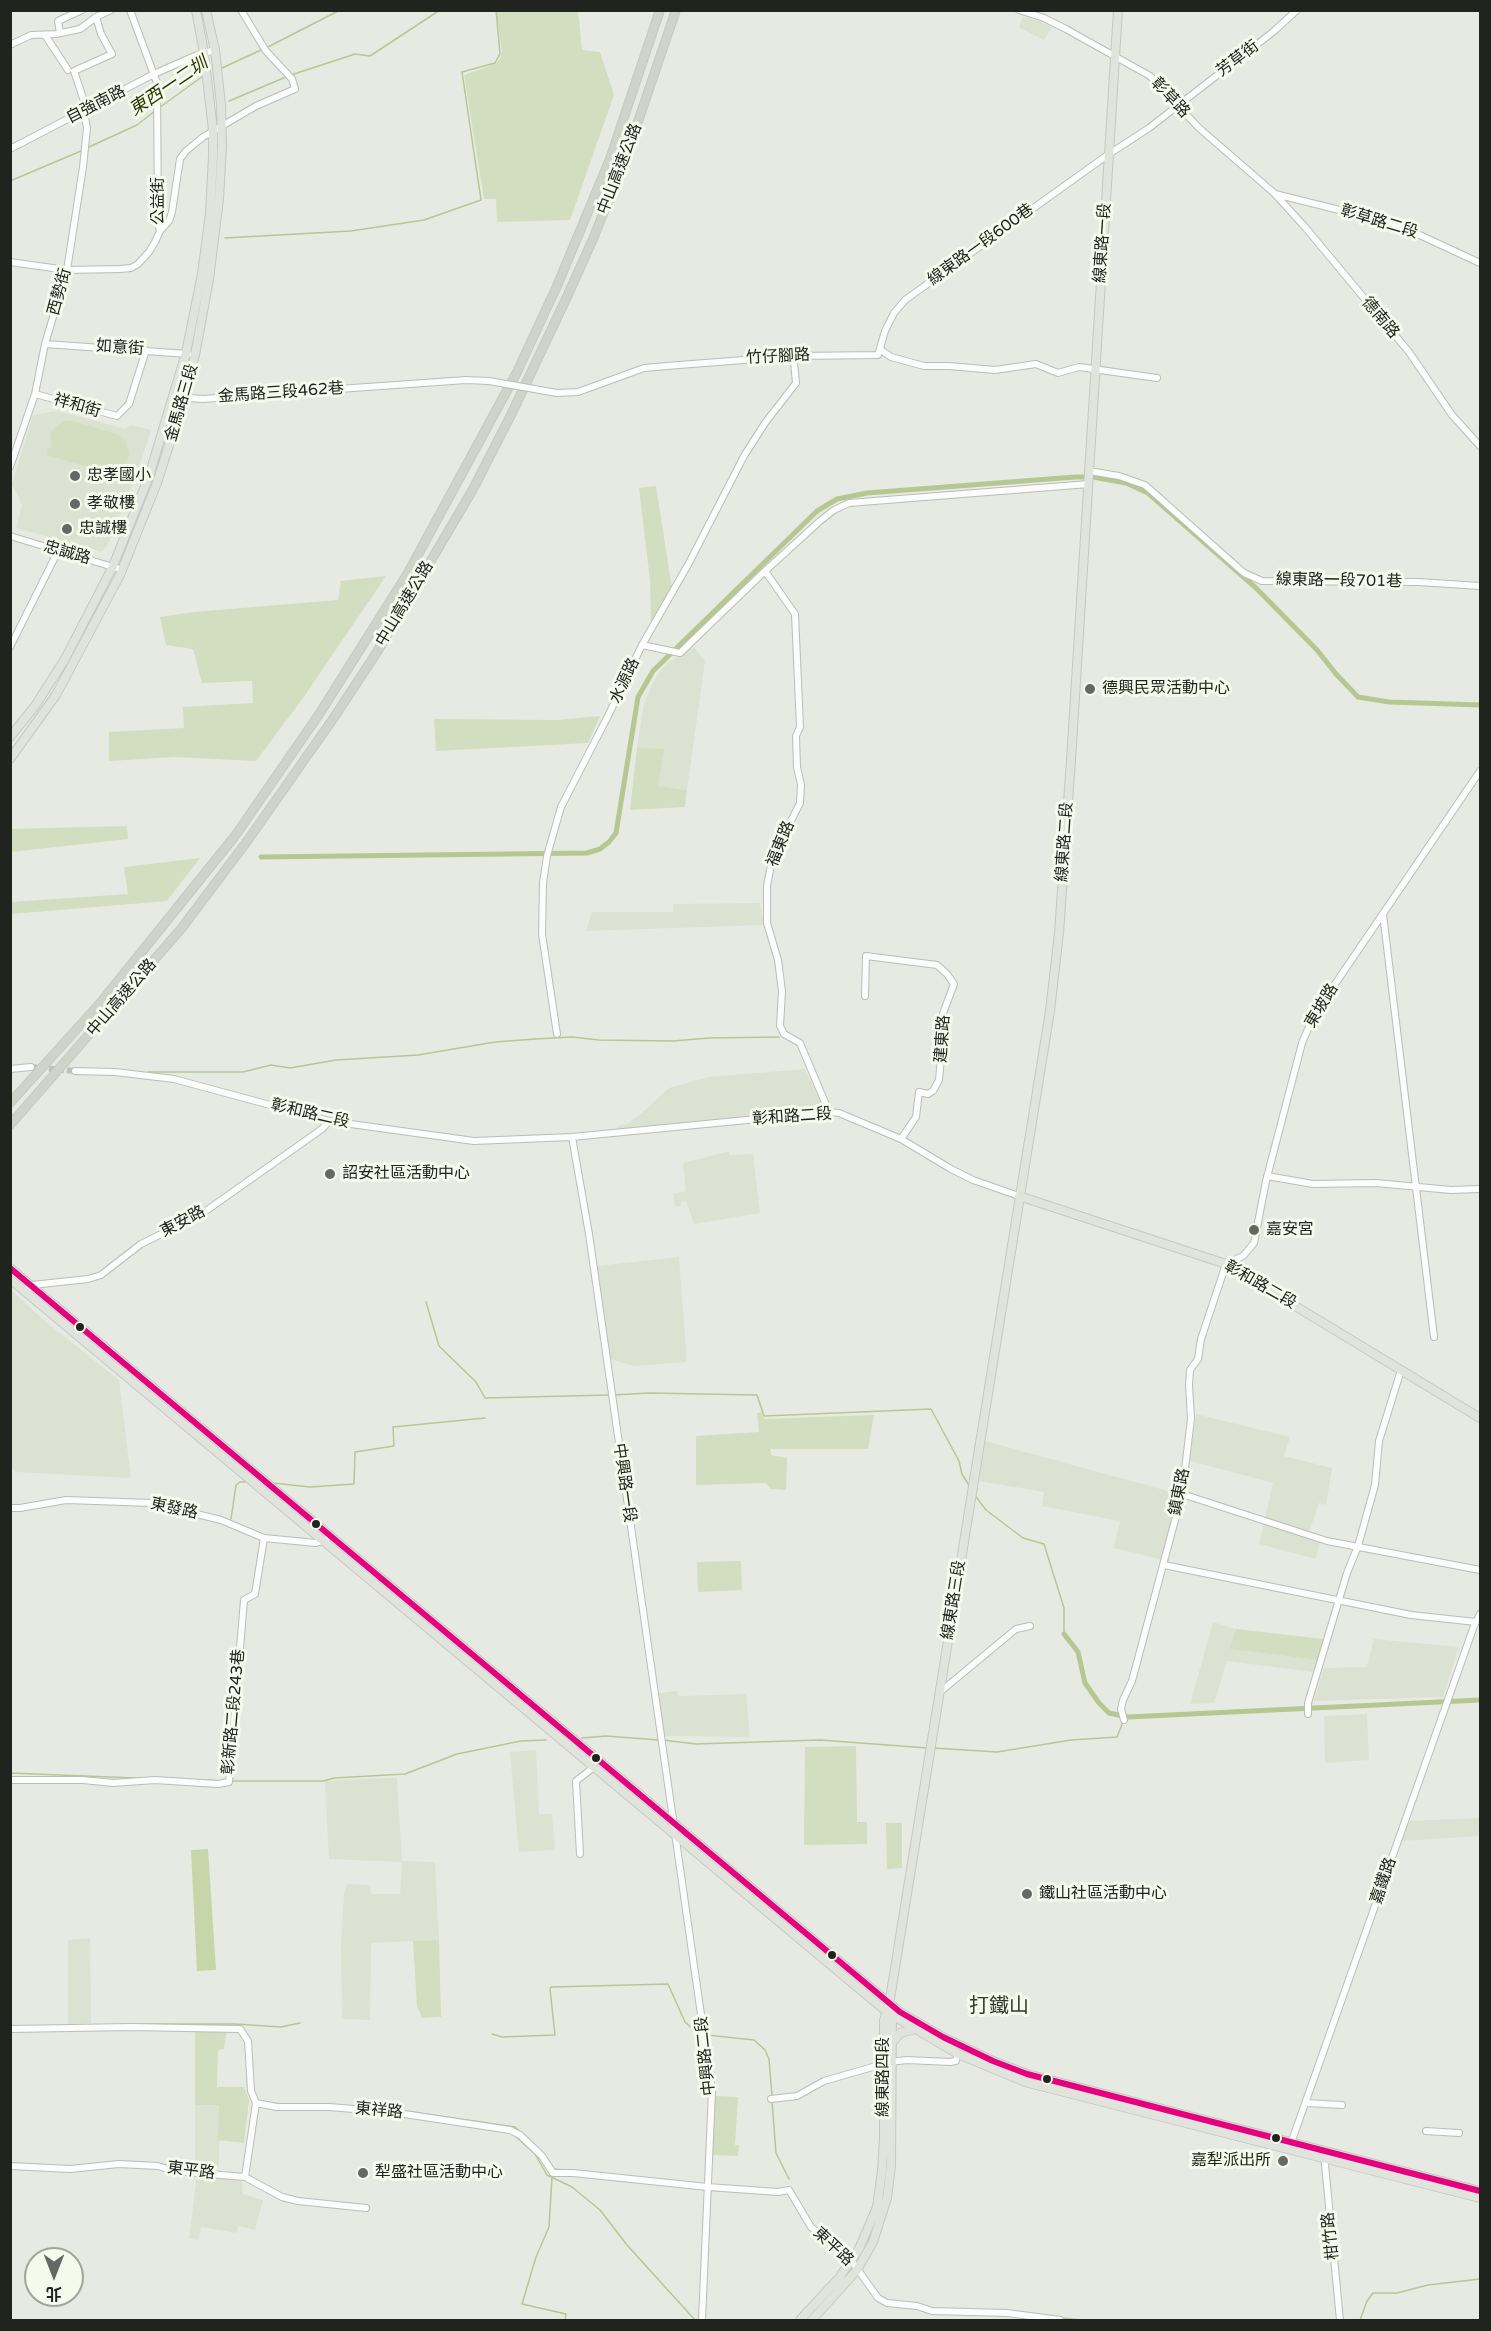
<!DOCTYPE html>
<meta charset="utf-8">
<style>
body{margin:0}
#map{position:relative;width:1491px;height:2331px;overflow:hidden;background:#e7eae2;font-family:"Varela Round","Noto Sans TC",sans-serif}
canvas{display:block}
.frame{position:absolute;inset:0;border:12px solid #21231e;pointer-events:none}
.north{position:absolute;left:24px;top:2247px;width:60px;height:60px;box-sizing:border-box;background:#f5faec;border:2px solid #a0a49a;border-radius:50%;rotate:180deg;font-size:16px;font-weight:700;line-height:24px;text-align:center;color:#21231e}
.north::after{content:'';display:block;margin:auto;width:21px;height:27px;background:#666963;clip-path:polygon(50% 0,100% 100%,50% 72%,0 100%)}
</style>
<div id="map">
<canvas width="1491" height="2331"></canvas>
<div class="frame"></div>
<div class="north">北</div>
</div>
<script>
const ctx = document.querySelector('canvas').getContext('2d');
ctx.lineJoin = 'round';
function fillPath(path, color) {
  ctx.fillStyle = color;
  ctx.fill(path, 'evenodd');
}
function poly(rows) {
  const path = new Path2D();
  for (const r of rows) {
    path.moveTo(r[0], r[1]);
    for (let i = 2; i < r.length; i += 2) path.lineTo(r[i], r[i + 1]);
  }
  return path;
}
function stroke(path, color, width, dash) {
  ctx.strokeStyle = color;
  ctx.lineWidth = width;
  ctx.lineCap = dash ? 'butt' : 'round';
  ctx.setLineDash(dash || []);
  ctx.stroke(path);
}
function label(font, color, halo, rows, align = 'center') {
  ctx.font = font + ' "Varela Round","Noto Sans TC",sans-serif';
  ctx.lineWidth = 6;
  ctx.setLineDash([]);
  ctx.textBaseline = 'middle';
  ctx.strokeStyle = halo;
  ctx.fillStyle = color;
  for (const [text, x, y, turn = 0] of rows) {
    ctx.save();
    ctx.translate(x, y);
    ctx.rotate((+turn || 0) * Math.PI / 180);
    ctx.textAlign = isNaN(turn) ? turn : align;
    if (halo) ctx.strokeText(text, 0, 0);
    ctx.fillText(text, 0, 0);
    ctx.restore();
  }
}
fillPath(poly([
 [1023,17,1042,22,1052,27,1044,40,1019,27],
 [58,411,126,429,130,425,151,430,139,468,108,544,102,552,16,528,22,505,12,484,33,415],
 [694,647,705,661,687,790,658,786,637,748,644,703,656,677,666,664],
 [760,903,764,925,586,931,592,912,673,912,673,904],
 [805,1069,824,1109,616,1130,618,1126,627,1124,644,1111,669,1088,708,1077],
 [729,1151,729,1155,753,1154,760,1213,694,1224,686,1201,681,1202,681,1206,675,1207,673,1194,686,1191,683,1163],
 [679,1257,687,1362,633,1366,608,1358,596,1266],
 [11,1290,46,1322,119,1380,131,1478,16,1472,11,1467],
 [1196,1414,1290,1437,1284,1456,1332,1468,1326,1505,1319,1503,1309,1532,1321,1536,1316,1559,1259,1544,1273,1483,1190,1461],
 [985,1441,1179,1494,1163,1560,1114,1548,1120,1521,1042,1506,1044,1492,979,1481],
 [1213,1622,1236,1629,1231,1649,1318,1660,1313,1672,1227,1661,1214,1703,1190,1704],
 [1374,1639,1459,1647,1443,1697,1314,1701,1324,1668,1367,1667],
 [677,1691,678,1696,746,1694,750,1737,665,1736,660,1719,658,1693],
 [1367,1714,1369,1760,1325,1763,1324,1716],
 [536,1750,539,1814,552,1814,555,1850,519,1852,510,1752],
 [385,1778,397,1778,402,1861,435,1862,439,1940,371,1943,370,2020,342,2019,341,1942,344,1893,347,1884,370,1885,371,1894,400,1894,402,1862,329,1859,325,1781],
 [1480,1818,1480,1836,1402,1841,1409,1821],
 [90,1938,91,2023,68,2024,68,1940],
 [195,2105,219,2105,219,2164,218,2167,195,2166],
 [197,2174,241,2176,243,2194,263,2200,255,2230,239,2226,236,2233,201,2227,199,2240,189,2239]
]), '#dce2d2');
fillPath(poly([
 [496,11,578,11,582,50,600,52,614,95,570,220,497,222,496,199,484,199,464,75,495,64,500,59,502,52],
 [64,421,73,421,117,434,122,437,126,442,129,454,127,460,121,468,133,472,131,479,46,455,48,447,51,448,50,436,52,430],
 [656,486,672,589,651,627,650,580,639,488],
 [386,576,303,698,256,761,175,757,109,761,109,732,184,728,183,707,253,703,252,681,202,683,193,649,166,645,160,617,194,612,338,600,341,581],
 [600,716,588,743,436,751,434,719,557,720],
 [637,748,664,749,658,786,687,790,685,807,630,810],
 [127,826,128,839,11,852,11,829],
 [200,858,167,901,11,914,11,902,128,894,124,867],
 [762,1412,764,1419,874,1415,868,1449,770,1449,771,1455,787,1458,786,1490,771,1489,766,1483,696,1485,696,1436,759,1432,757,1413],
 [741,1561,742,1590,698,1592,697,1562],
 [1236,1629,1323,1639,1318,1660,1230,1649],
 [856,1746,857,1822,867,1822,867,1844,804,1845,805,1747],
 [886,1823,902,1823,902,1868,887,1869],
 [439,1940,441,2017,422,2018,417,2006,413,1941],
 [195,2025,227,2026,224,2049,218,2050,217,2087,244,2087,249,2100,244,2143,218,2140,219,2105,195,2105],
 [715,2096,738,2097,735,2145,739,2145,738,2156,712,2155]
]), '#d3ddbf');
fillPath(poly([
 [208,1849,216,1970,197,1971,191,1850]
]), '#c7d6a9');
stroke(poly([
 [268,47,340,10],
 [222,68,261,50],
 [291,75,355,54,370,56,440,10],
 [229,101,286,77],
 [159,108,203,76],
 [89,147,137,125,155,111],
 [10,181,81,151],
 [225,238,351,231,424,220,481,200,462,72,495,63,500,54,496,10],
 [1399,335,1411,350],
 [148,1072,243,1072,271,1065,290,1068,336,1060,418,1055,495,1042,535,1039,572,1037,599,1040,673,1041,709,1038,779,1037],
 [426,1302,439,1346,476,1382,485,1398,608,1395],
 [613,1395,649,1393,757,1395,764,1416,931,1409,959,1461,962,1474,970,1487],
 [273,1483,310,1487,354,1484,355,1452,394,1446,393,1427,485,1418],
 [974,1494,986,1510,1023,1538,1044,1544,1064,1608,1064,1634],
 [231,1519,236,1485,240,1482,247,1482],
 [582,1738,606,1736,659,1740],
 [663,1740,696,1744,820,1740,928,1748],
 [933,1748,997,1752,1071,1740,1117,1737,1123,1722],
 [10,1773,135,1778],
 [209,1780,219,1781],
 [230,1781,323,1781,334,1778,405,1774,457,1754,521,1741,546,1740],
 [143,2024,236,2024,281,2027,300,2023],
 [492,2034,502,2037,555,2035,550,1989,551,1987,668,1984,685,2022,697,2033,702,2034],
 [707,2035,754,2040,765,2050,769,2059,772,2096],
 [772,2101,776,2153,789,2179],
 [307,2104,380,2108],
 [412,2112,515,2127,523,2134],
 [514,2135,535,2154,547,2175,572,2187,600,2210,627,2245,695,2320],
 [553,2169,591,2172],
 [552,2177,549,2227,536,2257,522,2304,566,2314,565,2320],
 [1062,2318,1081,2320],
 [1360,2320,1367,2301,1373,2293,1397,2293,1428,2285,1480,2279]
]), '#b6c791', 1.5);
stroke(poly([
 [261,857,587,853,600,849,609,842,616,833,638,697,653,671,817,511,837,499,867,493,1075,477,1093,477,1126,483,1148,493,1256,588,1317,650,1336,674,1358,697,1389,702,1480,705],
 [1064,1634,1078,1652,1085,1683,1099,1703,1109,1713,1128,1717,1480,1700]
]), '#b6c791', 5);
stroke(poly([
 [31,1067,75,1071]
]), '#bfc2bb', 6, [6, 3]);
const minor = poly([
 [1019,10,1044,18,1066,29,1150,76,1199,128,1274,193,1305,227,1409,352,1452,415,1480,446],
 [60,33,58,21,82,10],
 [45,35,68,70],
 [10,45,31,35,56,34,80,29,96,17,111,10],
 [87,110,74,71,112,54,101,34,96,17],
 [10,149,154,74,197,55,215,50],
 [1275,194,1396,224,1480,263],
 [160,231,169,221,172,212,180,159,186,151,203,137,256,106,295,89,292,79,266,51,241,10],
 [10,262,67,270,120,269,131,268,138,264,149,252,155,242,160,231,158,224,157,83,130,10],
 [45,344,188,354],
 [881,350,891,357,924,366,949,366,995,370,1036,364,1058,373,1079,367,1157,378],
 [679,365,796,356,878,355,885,331,894,313,905,300,1109,154,1149,128,1273,32,1297,10],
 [35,394,117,416,129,404,146,350],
 [173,397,203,399,353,388],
 [10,467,35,394,45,344,67,270,83,167,87,128,84,112],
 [1089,471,1119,476,1145,485,1244,573,1262,581,1419,582,1480,586],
 [10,536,123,570],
 [765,571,795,614,800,727,796,736,797,767,801,785,800,803,774,855,770,870,767,886,767,923,778,960,782,991,780,1026,784,1034,800,1043,829,1112],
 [642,645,680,653,765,571,820,521,834,510,849,503,1089,484],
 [10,647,58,551],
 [1383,914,1434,1337],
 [865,996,866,956,937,965,947,974,954,984,942,1016,943,1037,939,1080,933,1091,928,1094,919,1092,916,1117,901,1139],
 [557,1034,542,934,543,883,547,856,561,807,608,716,642,645,689,563,744,456,765,423,796,383,794,362,796,356],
 [10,1069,31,1067],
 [75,1071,115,1072,174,1079,329,1121,474,1141,572,1137,829,1112,839,1113,901,1139,951,1169,973,1180,1019,1196],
 [572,1137,589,1234,712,2091,702,2320],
 [1267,1176,1313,1184,1376,1183,1451,1190,1480,1189],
 [29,1288,32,1285,88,1279,101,1275,141,1244,200,1215,322,1129,329,1121],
 [1182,1494,1327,1541,1480,1570],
 [10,1508,20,1508,66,1500,152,1503,221,1520,264,1538,316,1543,326,1540],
 [1164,1565,1411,1615,1476,1622],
 [940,1692,1016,1629,1030,1626],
 [1308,1714,1308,1703,1347,1573,1358,1546,1375,1485,1379,1441,1401,1370],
 [1124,1720,1121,1709,1123,1700,1132,1681,1182,1494,1191,1419,1189,1385,1190,1370,1198,1359,1201,1339,1226,1264,1243,1256,1254,1243,1266,1181,1302,1043,1314,1015,1480,771],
 [10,1780,83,1780,113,1783,155,1780,218,1784,229,1782,244,1600,255,1594,264,1538],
 [580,1854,576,1781,594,1767],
 [10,2029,131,2027,240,2029,248,2041,251,2091,256,2103,277,2107,329,2107,391,2112,510,2130,520,2135,542,2156,553,2173,573,2173,708,2187,778,2192,789,2190,811,2227,851,2260,878,2298,887,2303,917,2306,932,2311,1007,2313,1060,2320],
 [771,2099,797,2096,824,2081,890,2062,907,2060,950,2062,956,2061,958,2054],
 [1306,2103,1342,2105],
 [1426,2131,1459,2133],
 [1290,2146,1474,1626,1480,1614],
 [1324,2154,1340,2320],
 [10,2166,70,2169,119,2164,158,2166,174,2171,245,2177,282,2197,298,2201,366,2208],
 [245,2177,256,2103]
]);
const major = poly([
 [10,737,35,706,65,659,113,566,149,476,186,353,202,274,210,214,213,156,213,130,204,53,196,10],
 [10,759,56,695,120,575,157,483,184,398,195,355,209,279,219,199,222,146,221,105,215,50,206,10],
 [1019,1196,1226,1264,1480,1418],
 [10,1268,900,2012,943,2037,993,2061,1027,2074,1480,2191],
 [10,1279,887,2012,958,2054,1025,2082,1480,2198],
 [892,2043,900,2033,916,2029],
 [800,2320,839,2278,859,2249,877,2207,882,2171,884,2139,884,2020,889,2005,1050,1011,1059,933,1072,745,1118,10],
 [812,2320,857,2270,873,2242,887,2198,891,2166,892,2012]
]);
const highway = poly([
 [10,1103,102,1001,235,836,320,713,408,573,517,372,557,286,610,159,660,10],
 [10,1125,181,929,248,840,335,716,377,652,472,491,510,417,566,299,593,239,626,157,676,10]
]);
stroke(minor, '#bbbdb7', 8);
stroke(major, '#c6c8c3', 10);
stroke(highway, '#c6c8c3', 10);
stroke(minor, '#fbfcfb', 6);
stroke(major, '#e1e3dd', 8);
stroke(highway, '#d0d3c9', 8);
const minorBridge = poly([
 [353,388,466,380,489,381,557,393,578,392,644,368,679,365]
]);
stroke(minorBridge, '#bbbdb7', 8, []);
stroke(minorBridge, '#fbfcfb', 6);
stroke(poly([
 [10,1268,900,2012,943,2037,993,2061,1027,2074,1480,2191]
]), '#e5007d', 6);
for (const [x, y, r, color] of [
 [75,476,6,"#666963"],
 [75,504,6,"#666963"],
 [67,529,6,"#666963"],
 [1090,689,6,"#666963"],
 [330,1174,6,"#666963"],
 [1254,1230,6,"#666963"],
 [80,1327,5,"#21231e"],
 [316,1524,5,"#21231e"],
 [596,1758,5,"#21231e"],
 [1027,1894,6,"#666963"],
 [832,1955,5,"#21231e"],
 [1047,2079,5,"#21231e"],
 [1276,2138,5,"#21231e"],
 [1283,2161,6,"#666963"],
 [363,2173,6,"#666963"]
]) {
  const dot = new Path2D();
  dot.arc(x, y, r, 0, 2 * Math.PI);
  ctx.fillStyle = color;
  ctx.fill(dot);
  stroke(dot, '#f5faec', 2);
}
label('16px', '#21231e', '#f5faec', [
 ["芳草街",1238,59,-37],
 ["彰草路",1170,98,47],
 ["自強南路",96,105,-27],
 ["中山高速公路",620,169,-69],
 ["公益街",159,201,-90],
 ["彰草路二段",1379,222,17],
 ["線東路一段",1103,243,-86],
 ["線東路一段600巷",981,245,-36],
 ["西勢街",60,292,-75],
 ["德南路",1380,318,50],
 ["如意街",120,348,4],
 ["竹仔腳路",778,357,-3],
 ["金馬路三段462巷",281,393,-4],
 ["金馬路三段",182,403,-74],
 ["祥和街",77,406,16],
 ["忠誠路",67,553,16],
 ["線東路一段701巷",1339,581,1],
 ["中山高速公路",405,604,-59],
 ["水源路",625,681,-65],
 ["線東路二段",1065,842,-86],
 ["福東路",781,844,-68],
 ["中山高速公路",122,998,-49],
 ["東坡路",1322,1006,-59],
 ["建東路",943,1039,-86],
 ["彰和路二段",310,1114,13],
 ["彰和路二段",792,1117,-4],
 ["東安路",183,1222,-28],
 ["彰和路二段",1260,1285,30],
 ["中興路一段",624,1483,82],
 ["鎮東路",1180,1492,-79],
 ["東發路",174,1509,12],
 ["線東路三段",954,1600,-81],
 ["彰新路二段243巷",234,1712,-85],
 ["嘉鐵路",1384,1881,-71],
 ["中興路二段",706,2056,-96],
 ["線東路四段",884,2077,-90],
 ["東祥路",379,2111,5],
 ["東平路",191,2171,7],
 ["柑竹路",1331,2236,-96],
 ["東平路",833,2247,43]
]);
label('16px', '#21231e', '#f5faec', [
 ["忠孝國小",87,476],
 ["孝敬樓",87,504],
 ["忠誠樓",79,529],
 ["德興民眾活動中心",1102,689],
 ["詔安社區活動中心",342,1174],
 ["嘉安宮",1266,1230],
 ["鐵山社區活動中心",1039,1894],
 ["嘉犁派出所",1271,2161,"right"],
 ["犁盛社區活動中心",375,2173]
], 'left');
label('italic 18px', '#293600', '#f5faec', [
 ["東西一二圳",169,87,-34]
]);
label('20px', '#34382d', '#f5faec', [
 ["打鐵山",999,2007]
]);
</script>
